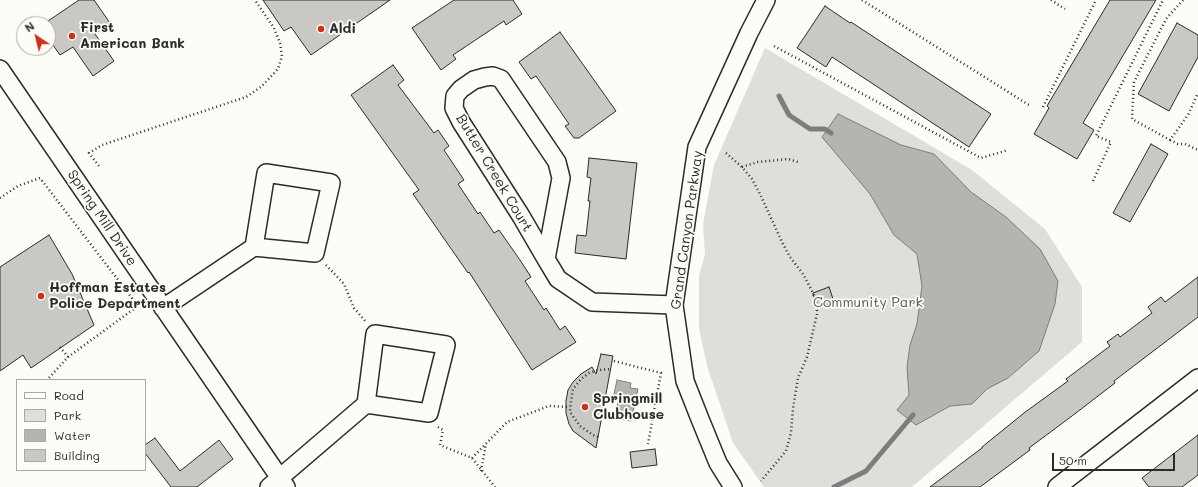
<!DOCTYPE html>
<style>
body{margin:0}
#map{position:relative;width:1198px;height:487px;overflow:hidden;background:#fdfcf7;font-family:Mali,sans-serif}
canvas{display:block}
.legend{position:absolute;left:16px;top:379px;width:130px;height:92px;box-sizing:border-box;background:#fdfcf7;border:1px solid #a9a8a5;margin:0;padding:5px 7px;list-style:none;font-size:12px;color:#2b2b2b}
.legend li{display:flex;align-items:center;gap:8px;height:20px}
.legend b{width:20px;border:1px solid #a9a8a5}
.north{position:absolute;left:16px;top:16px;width:40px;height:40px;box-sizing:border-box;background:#fdfcf7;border:1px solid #a9a8a5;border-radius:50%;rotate:325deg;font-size:11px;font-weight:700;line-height:16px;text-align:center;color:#2b2b2b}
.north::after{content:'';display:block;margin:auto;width:14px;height:18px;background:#c8321e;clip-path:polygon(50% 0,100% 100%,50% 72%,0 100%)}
.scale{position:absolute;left:1052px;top:453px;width:123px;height:18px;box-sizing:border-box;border:2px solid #2b2b2b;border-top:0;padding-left:5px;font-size:12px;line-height:14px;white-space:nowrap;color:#2b2b2b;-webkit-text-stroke:3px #fdfcf7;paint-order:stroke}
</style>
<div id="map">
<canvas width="1198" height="487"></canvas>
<ul class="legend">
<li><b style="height:5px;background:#fdfcf7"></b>Road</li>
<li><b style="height:11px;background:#dfdeda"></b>Park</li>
<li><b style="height:11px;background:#b5b4b1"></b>Water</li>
<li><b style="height:11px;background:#c9c8c4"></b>Building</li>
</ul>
<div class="north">N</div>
<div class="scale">50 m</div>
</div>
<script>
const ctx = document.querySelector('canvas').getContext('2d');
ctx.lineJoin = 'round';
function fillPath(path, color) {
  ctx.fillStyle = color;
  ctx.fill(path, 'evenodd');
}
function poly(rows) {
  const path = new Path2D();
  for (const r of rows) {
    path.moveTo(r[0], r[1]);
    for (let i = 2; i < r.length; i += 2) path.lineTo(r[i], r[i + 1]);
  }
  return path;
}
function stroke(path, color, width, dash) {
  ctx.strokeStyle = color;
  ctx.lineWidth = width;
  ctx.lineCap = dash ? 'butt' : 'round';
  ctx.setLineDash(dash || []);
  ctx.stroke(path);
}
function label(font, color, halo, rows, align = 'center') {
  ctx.font = font + ' Mali,sans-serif';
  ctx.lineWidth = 3.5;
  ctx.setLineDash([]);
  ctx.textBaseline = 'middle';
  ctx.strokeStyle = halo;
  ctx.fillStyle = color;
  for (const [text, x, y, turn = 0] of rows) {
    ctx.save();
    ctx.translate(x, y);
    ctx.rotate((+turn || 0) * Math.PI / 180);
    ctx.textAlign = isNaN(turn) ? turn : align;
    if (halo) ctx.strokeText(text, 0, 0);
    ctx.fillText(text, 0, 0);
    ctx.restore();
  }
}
fillPath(poly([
 [765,48,972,170,1045,229,1082,287,1082,342,912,487,764,487,733,443,707,366,699,328,699,275,705,255,703,224,714,165]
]), '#dfdeda');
const water = poly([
 [838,114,901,145,934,154,971,192,1006,217,1040,249,1058,281,1055,304,1039,351,1008,378,987,389,972,404,950,406,916,425,897,410,909,395,907,367,910,345,917,324,922,286,917,254,894,235,870,194,822,137,838,114],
 [617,380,631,383,630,388,638,389,631,421,615,418,618,401,613,399,617,380]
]);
fillPath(water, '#b5b4b1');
stroke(water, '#7e7d7b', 1);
stroke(poly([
 [779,96,789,115,810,129,825,129,831,133],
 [834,487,866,471,913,415]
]), '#7e7d7b', 5);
const building = poly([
 [79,0,94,0,110,23,95,34,114,61,93,76,73,47,60,55,48,38,48,21,79,0],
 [263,0,390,0,311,55,291,27,284,31,263,0],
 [454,0,513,0,522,14,506,25,504,21,453,55,456,59,441,70,412,28,454,0],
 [1110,0,1156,0,1083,123,1094,130,1077,159,1034,134,1049,108,1047,106,1110,0],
 [825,6,850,23,851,22,991,114,969,147,832,57,826,67,797,48,825,6],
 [1177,23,1198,35,1198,57,1169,111,1138,94,1177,23],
 [560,32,616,111,579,138,574,138,565,126,569,124,536,76,531,79,519,62,560,32],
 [393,65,404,80,398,85,434,133,438,130,449,146,444,150,464,180,458,184,478,214,480,212,494,233,499,230,520,260,531,277,525,281,544,310,546,308,560,330,565,326,576,342,532,370,469,272,468,273,413,194,419,190,351,95,393,65],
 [1151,144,1168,154,1130,222,1113,213,1151,144],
 [589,158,637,163,626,259,575,253,577,235,586,236,590,201,588,201,591,178,587,177,589,158],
 [49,235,72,274,94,325,31,368,23,355,0,371,0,267,49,235],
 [1198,277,1198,317,1114,381,1115,383,1072,416,1029,448,1030,450,980,487,930,487,982,448,982,447,1024,413,1068,381,1066,379,1110,346,1107,342,1118,334,1120,337,1152,313,1148,307,1161,297,1165,302,1198,277],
 [829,287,834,302,817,308,813,293,829,287],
 [601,354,613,356,596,448,573,431,569,424,566,413,566,401,568,390,573,382,581,374,592,367,596,374,601,354],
 [1198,435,1198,475,1182,487,1149,487,1142,478,1198,435],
 [155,438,180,471,219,440,233,459,197,487,171,487,145,453,145,445,155,438],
 [655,449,657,465,632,468,630,452,655,449]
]);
fillPath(building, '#c9c8c4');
stroke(building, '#2b2b2b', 1);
const minor = poly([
 [0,69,286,487],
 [546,259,561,178,557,162,501,79,493,76,485,77,474,80,461,89,455,96,454,108,461,122,521,216,546,259,558,279,592,302,674,305],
 [163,308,254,247,315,253,331,183,266,173,254,247],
 [269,487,366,404,375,334,446,345,429,413,366,404],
 [733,487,718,463,700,419,685,381,674,305,697,147,749,33,766,0],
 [1057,487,1198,378]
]);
stroke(minor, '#2b2b2b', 20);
stroke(poly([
 [862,0,1029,105],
 [1051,0,1065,9],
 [1183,0,1166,19,1134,82,1132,119,1170,140,1188,115,1198,93],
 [774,46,981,158,1008,150],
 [1043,107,1096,0],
 [1170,140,1178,144,1185,144,1198,150],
 [726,153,742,167,752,179,760,194,782,242,790,257,803,274,813,293,817,308,817,314,807,357,798,378,793,408,791,433,786,451,761,481],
 [99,166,89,153,102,145,246,97,261,87,278,69,282,56,280,43,274,28,255,0],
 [742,167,758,162,788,159,798,162],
 [1093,181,1111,142,1096,136,1163,0],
 [0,198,18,186,40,178,138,306,68,357,47,380],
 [326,265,344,284,354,308,366,322],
 [60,347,68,357],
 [614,361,661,373,648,444],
 [438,427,443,430,440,445,472,458,495,487],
 [598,437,593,435,580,426,570,412,571,401,573,389,581,379,589,373,599,370,611,369],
 [472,458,507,422,549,406,570,407],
 [481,471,486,444]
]), '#2b2b2b', 2.5, [1, 3]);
stroke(minor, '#fdfcf7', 17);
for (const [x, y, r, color] of [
 [321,29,4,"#c8321e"],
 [72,36,4,"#c8321e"],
 [41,296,4,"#c8321e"],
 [585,407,4,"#c8321e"]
]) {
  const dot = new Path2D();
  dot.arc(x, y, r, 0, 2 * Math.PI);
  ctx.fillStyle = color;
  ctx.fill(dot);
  stroke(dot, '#fdfcf7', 1.5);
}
label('bold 14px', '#2b2b2b', '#fdfcf7', [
 ["First",80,28],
 ["American Bank",80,44],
 ["Aldi",329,29],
 ["Hoffman Estates",49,288],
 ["Police Department",49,304],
 ["Springmill",593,399],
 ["Clubhouse",593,415]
], 'left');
label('14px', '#2b2b2b', '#fdfcf7', [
 ["Butter Creek Court",494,173,59],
 ["Spring Mill Drive",102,218,56],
 ["Grand Canyon Parkway",687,230,-82]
]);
label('14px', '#585857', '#fdfcf7', [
 ["Community Park",868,303]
]);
</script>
